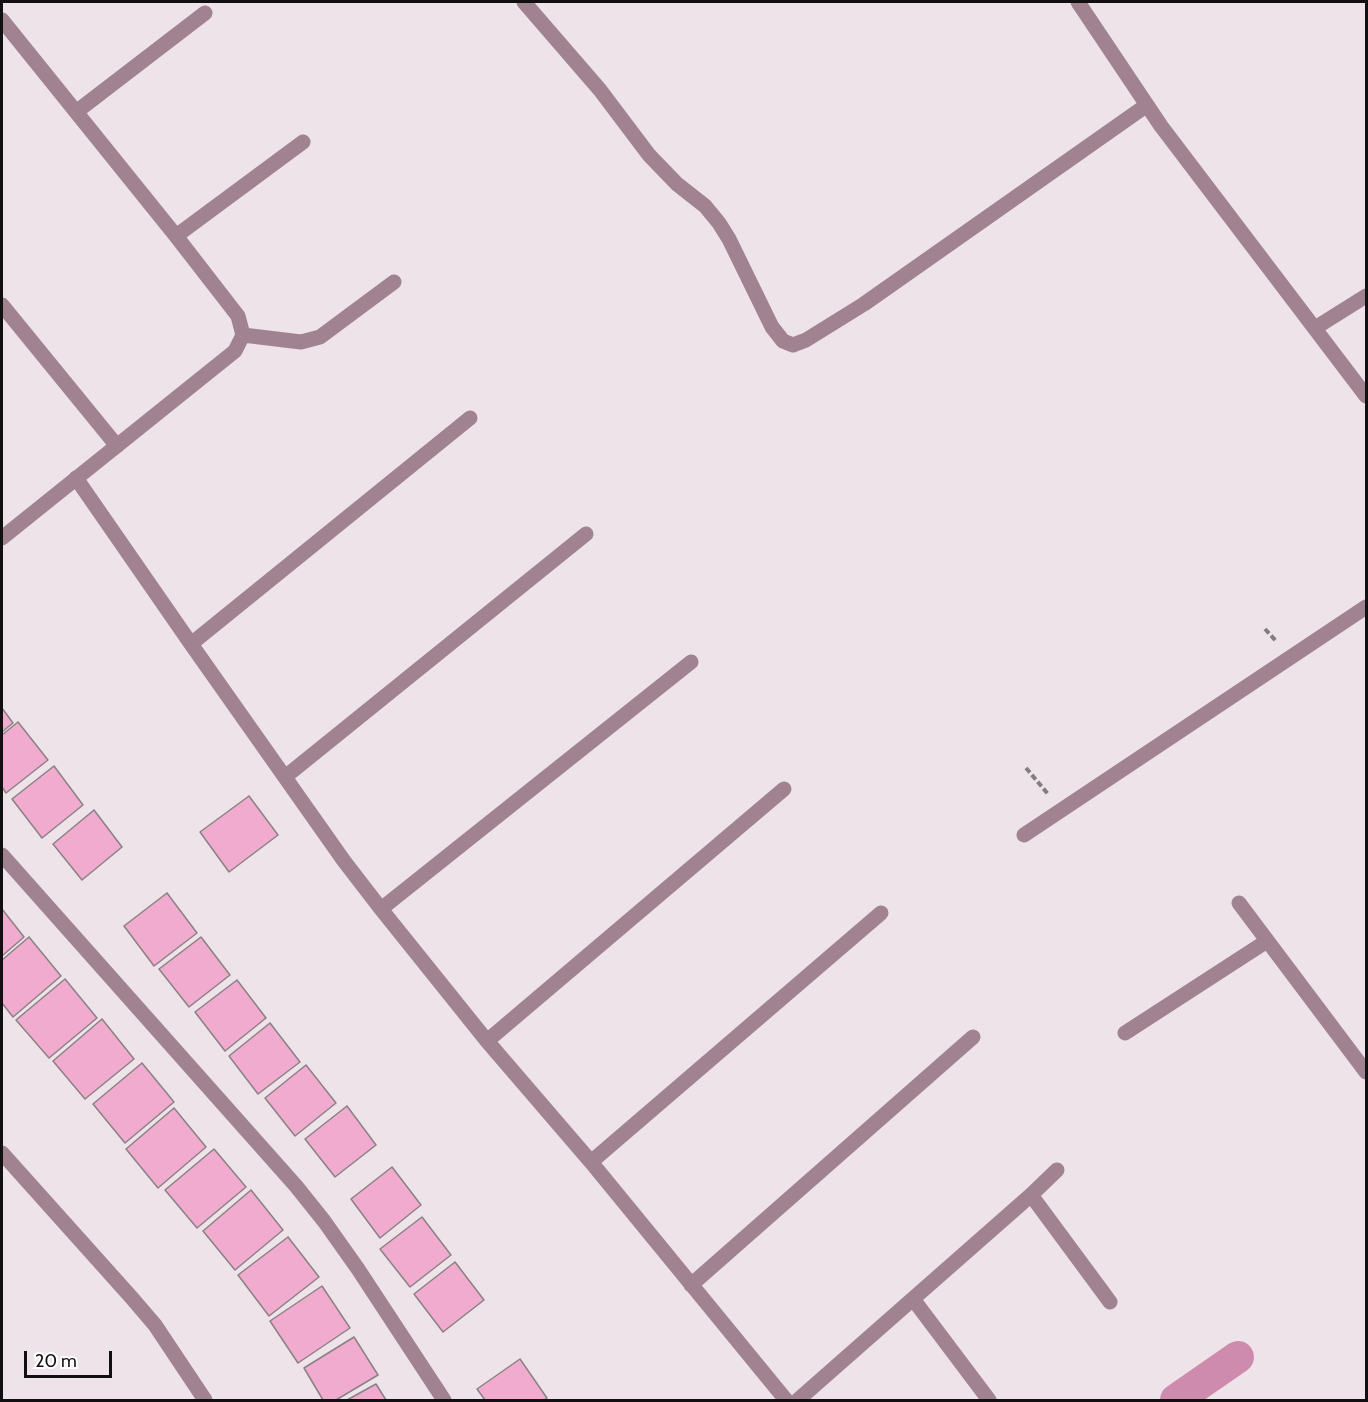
<!DOCTYPE html>
<style>
body{margin:0}
#map{position:relative;width:1368px;height:1402px;overflow:hidden;background:#ede3e8;font-family:Cabin,sans-serif}
canvas{display:block}
.frame{position:absolute;inset:0;border:3px solid #120f10;pointer-events:none}
.scale{position:absolute;left:24px;top:1351px;width:88px;height:27px;box-sizing:border-box;border:3px solid #120f10;border-top:0;padding-left:8px;font-size:18px;line-height:21px;white-space:nowrap;color:#120f10;-webkit-text-stroke:4px #fff;paint-order:stroke}
</style>
<div id="map">
<canvas width="1368" height="1402"></canvas>
<div class="frame"></div>
<div class="scale">20 m</div>
</div>
<script>
const ctx = document.querySelector('canvas').getContext('2d');
ctx.lineJoin = 'round';
function poly(rows) {
  const path = new Path2D();
  for (const r of rows) {
    path.moveTo(r[0], r[1]);
    for (let i = 2; i < r.length; i += 2) path.lineTo(r[i], r[i + 1]);
  }
  return path;
}
function stroke(path, color, width, dash) {
  ctx.strokeStyle = color;
  ctx.lineWidth = width;
  ctx.lineCap = dash ? 'butt' : 'round';
  ctx.setLineDash(dash || []);
  ctx.stroke(path);
}
function fillPath(path, color) {
  ctx.fillStyle = color;
  ctx.fill(path, 'evenodd');
}
stroke(poly([
 [1176,1400,1238,1357]
]), '#ce8bad', 32);
const building = poly([
 [2,708,13,723,2,732,2,708],
 [18,722,48,760,6,793,2,787,2,735,18,722],
 [54,766,83,805,42,838,12,799,54,766],
 [249,796,278,835,229,872,200,832,249,796],
 [94,810,122,847,82,880,53,844,94,810],
 [167,893,197,933,154,966,124,926,167,893],
 [2,909,24,937,2,956,2,909],
 [29,937,61,976,13,1017,2,1003,2,960,29,937],
 [201,937,230,975,189,1007,159,969,201,937],
 [65,979,97,1018,49,1058,16,1020,65,979],
 [237,980,266,1018,225,1051,195,1012,237,980],
 [102,1019,134,1059,85,1099,53,1061,102,1019],
 [270,1023,300,1062,258,1094,229,1056,270,1023],
 [142,1063,174,1102,125,1143,93,1104,142,1063],
 [306,1065,336,1103,295,1136,265,1098,306,1065],
 [347,1106,376,1145,335,1177,305,1139,347,1106],
 [174,1108,206,1147,158,1188,126,1149,174,1108],
 [214,1149,246,1187,197,1228,165,1190,214,1149],
 [392,1167,421,1205,380,1238,351,1199,392,1167],
 [251,1190,283,1230,235,1270,203,1231,251,1190],
 [422,1217,451,1255,410,1287,380,1249,422,1217],
 [288,1237,319,1277,269,1316,238,1275,288,1237],
 [455,1262,484,1300,443,1332,414,1294,455,1262],
 [322,1286,350,1328,298,1363,270,1321,322,1286],
 [354,1337,378,1375,336,1400,323,1400,304,1368,354,1337],
 [520,1359,547,1398,544,1400,485,1400,477,1389,520,1359],
 [376,1384,386,1400,347,1400,376,1384]
]);
fillPath(building, '#f1abce');
stroke(building, '#8a8185', 1.5);
stroke(poly([
 [1265,629,1276,641],
 [1026,768,1048,794]
]), '#847d80', 4, [6, 3]);
stroke(poly([
 [524,2,600,90,649,155,677,184,705,206,719,223,729,239,772,327,783,341,793,345,806,340,864,304,1147,105],
 [1078,2,1161,126,1366,396],
 [2,20,176,236,238,316,243,335,235,351,2,538],
 [76,112,205,13],
 [176,236,303,142],
 [2,305,117,446],
 [1315,328,1366,296],
 [243,335,301,342,320,337,394,282],
 [76,478,191,644,344,861,381,909,487,1041,591,1162,786,1400],
 [191,644,470,418],
 [285,777,586,534],
 [1024,835,1366,607],
 [2,855,296,1186,324,1221,358,1269,444,1400],
 [1239,903,1366,1072],
 [381,909,691,662],
 [1125,1033,1267,941],
 [487,1041,784,789],
 [2,1153,131,1297,155,1325,205,1400],
 [591,1162,881,913],
 [1031,1195,1110,1302],
 [691,1285,973,1037],
 [913,1299,989,1400],
 [798,1400,1031,1195,1057,1170]
]), '#a08291', 15);
</script>
